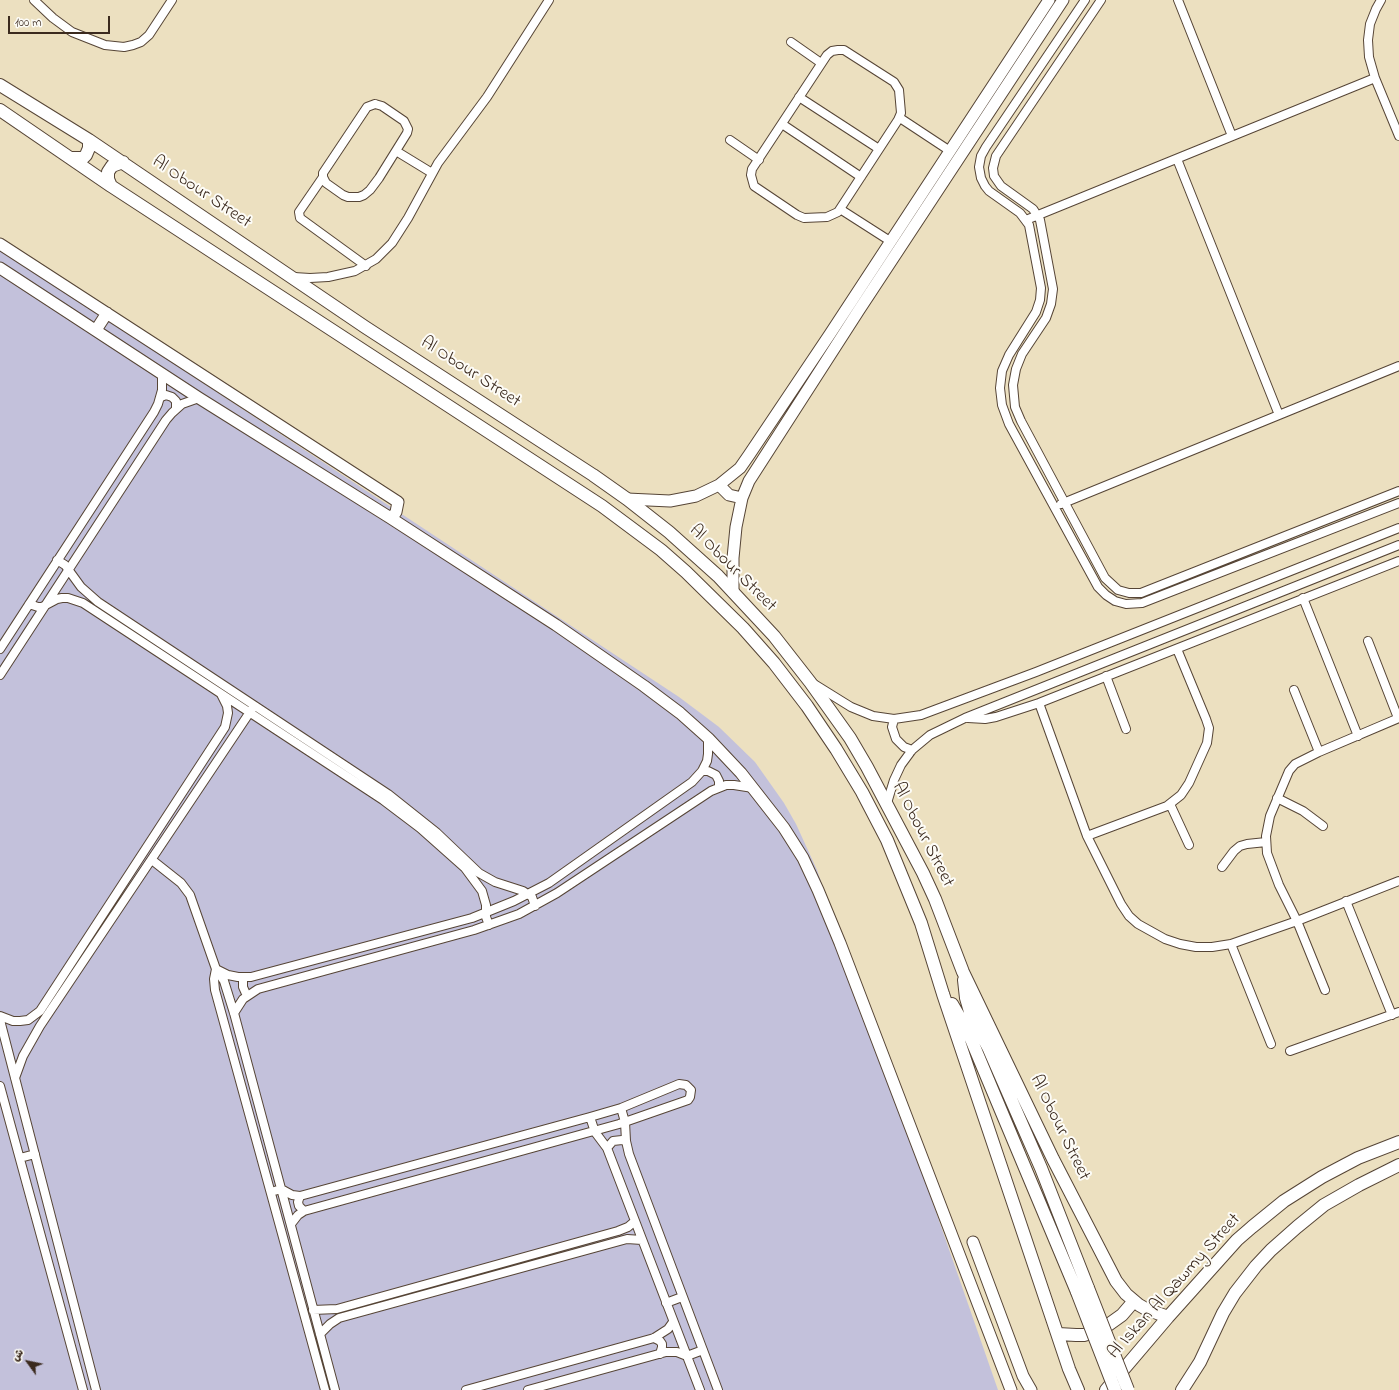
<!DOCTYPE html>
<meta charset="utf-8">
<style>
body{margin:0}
#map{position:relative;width:1399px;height:1390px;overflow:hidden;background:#ece0c0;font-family:"Indie Flower","Playpen Sans Arabic",sans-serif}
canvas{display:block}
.north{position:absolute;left:8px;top:1342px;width:40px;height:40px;-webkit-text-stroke:3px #fdfcf7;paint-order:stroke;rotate:303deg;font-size:11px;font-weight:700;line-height:16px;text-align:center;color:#3b2a1e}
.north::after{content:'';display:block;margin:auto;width:14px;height:18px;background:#3b2a1e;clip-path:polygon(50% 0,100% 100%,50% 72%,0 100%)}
.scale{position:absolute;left:8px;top:16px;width:102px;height:18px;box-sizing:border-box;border:2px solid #3b2a1e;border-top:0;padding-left:5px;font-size:12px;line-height:14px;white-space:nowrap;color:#3b2a1e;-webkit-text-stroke:3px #fdfcf7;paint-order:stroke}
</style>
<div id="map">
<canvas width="1399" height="1390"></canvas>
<div class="north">ش</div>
<div class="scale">100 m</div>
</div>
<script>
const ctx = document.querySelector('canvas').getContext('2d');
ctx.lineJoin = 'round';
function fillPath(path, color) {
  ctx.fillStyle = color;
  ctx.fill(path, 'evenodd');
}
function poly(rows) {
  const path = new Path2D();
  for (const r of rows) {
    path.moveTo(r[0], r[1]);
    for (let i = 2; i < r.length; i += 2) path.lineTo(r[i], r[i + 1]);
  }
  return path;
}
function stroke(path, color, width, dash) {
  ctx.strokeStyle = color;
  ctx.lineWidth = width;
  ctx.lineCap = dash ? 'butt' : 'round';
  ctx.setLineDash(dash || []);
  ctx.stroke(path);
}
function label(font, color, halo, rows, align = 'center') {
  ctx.font = font + ' "Indie Flower",sans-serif';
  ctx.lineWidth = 4;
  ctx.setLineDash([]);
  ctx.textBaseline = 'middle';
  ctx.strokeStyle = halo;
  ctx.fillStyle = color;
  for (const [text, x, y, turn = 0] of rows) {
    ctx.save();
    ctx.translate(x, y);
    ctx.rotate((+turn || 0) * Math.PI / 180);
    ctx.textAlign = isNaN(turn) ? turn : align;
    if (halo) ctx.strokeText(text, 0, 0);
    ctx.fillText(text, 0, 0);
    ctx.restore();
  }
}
fillPath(poly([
 [0,249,679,697,719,727,755,762,784,803,796,824,817,870,998,1390,0,1390]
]), '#c3c1db');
const street = poly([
 [34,0,53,18,72,32,105,45,124,47,133,45,141,42,149,35,172,0],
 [1085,0,986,147,981,156,979,167,981,178,985,186,989,191,1020,213,1029,225,1041,288,1040,300,1036,312,1009,355,1002,371,1000,388,1002,405,1009,424,1098,587,1106,595,1115,601,1126,604,1142,603,1399,503],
 [1101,0,996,156,993,168,994,176,1001,186,1033,209,1040,220,1053,289,1051,304,1046,318,1022,354,1016,369,1013,385,1015,407,1021,421,1105,578,1118,590,1129,593,1141,593,1399,491],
 [1178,0,1232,136],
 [1381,0,1376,9,1370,24,1368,40,1369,57,1375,78,1399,136],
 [791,42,821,63],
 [838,50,844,50,894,82,899,90,901,113,898,120,838,212,827,217,804,218,797,215,754,186,751,175,752,169,827,55,832,51,838,50],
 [799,97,879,149],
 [375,104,382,106,404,121,408,129,407,133,379,178,370,190,364,195,359,197,348,197,343,195,326,183,323,177,323,173,367,107,375,104],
 [900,118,950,151],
 [782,124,861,177],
 [730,140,759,160],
 [396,151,432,173],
 [1177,159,1279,415],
 [323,177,299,212,300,218,366,266],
 [840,209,890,241],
 [1026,220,1375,78],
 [294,277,310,278,328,277,355,271,376,259,392,243,408,218,438,163,487,97,549,0],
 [161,397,166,395,172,397,176,401,176,409],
 [1061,504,1399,366],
 [57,560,65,565,81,587,98,602,388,794,437,833,479,873,495,882,523,891,532,897,535,906],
 [1303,598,1358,736],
 [29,604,38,607,42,607,57,599,62,598,68,598,83,603,383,800,420,828,465,868,482,891,486,905,486,917,489,925],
 [1368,641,1398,718],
 [0,649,154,412,158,404,162,390,162,373],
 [0,675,166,420,172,413,182,404,199,398],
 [1106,676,1126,729],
 [814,684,851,707,873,716,894,719,921,715,1036,672,1399,528],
 [1294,690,1319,752],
 [1039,703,1087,836,1121,904,1129,916,1138,924,1165,939,1180,944,1196,947,1212,947,1231,944,1297,921,1399,881],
 [968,718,985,719,996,717,1039,703,1399,561],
 [894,719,892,727,896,739,904,747,912,750],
 [702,771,708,771,716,775,719,781,719,787],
 [1277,798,1303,811,1323,826],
 [887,803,894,780,901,765,912,750,930,735,965,718,1399,545],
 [1170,804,1189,845],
 [1087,836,1167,806,1181,795,1189,783,1207,743,1209,728,1206,719,1177,649],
 [152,860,181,883,190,895,216,969,224,981,234,1013,335,1390],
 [1222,867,1234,851,1240,846,1247,844,1266,842],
 [1346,901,1392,1015],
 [1231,944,1271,1044],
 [216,969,228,975,238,977,251,977,472,918,514,901,549,883,692,782,702,771,707,761,708,754,708,738],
 [216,969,214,979,215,990,325,1390],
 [243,977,243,987,247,996],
 [1325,990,1297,921,1279,885,1267,853,1266,836,1270,816,1289,771,1295,764,1319,752,1399,718],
 [234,1013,243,999,258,989,474,930,519,914,557,893,711,791,726,785,734,785,753,788],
 [0,1016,13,1021,20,1021,28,1020,40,1011,225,727,228,713,227,706,221,694],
 [0,1020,96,1390],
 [1290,1051,1399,1012],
 [15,1078,23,1056,40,1026,252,709],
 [0,1086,83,1390],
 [621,1108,625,1122,626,1141,629,1154,718,1390],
 [590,1117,595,1132,607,1148,700,1390],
 [607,1148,613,1141,622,1140,626,1141],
 [20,1158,35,1154],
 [271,1192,281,1189,292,1195,300,1196,590,1117,621,1108,679,1084,686,1085,691,1090,690,1097,688,1100,619,1124,304,1211,298,1215,291,1224],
 [300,1196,298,1202,299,1206,304,1211],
 [666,1303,682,1297],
 [313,1310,337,1309,618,1231,628,1227,635,1221],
 [320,1334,330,1324,339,1318,627,1239,642,1240],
 [654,1338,660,1341,662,1344,662,1347,660,1354],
 [466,1390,654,1338,668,1329,673,1322],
 [528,1390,666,1352,677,1352,687,1356,703,1350]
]);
const secondary = poly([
 [0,244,398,502,396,512,394,515,389,517],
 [0,268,199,398,389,517,556,625,644,686,680,713,708,738,741,773,784,828,803,858,818,890,840,943,1011,1390],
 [96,330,107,313],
 [719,485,729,495,742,498],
 [627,499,670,501,696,496,719,485,740,468,749,455,830,334,1049,0],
 [733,592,733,558,736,527,742,498,749,481,859,310,1063,0],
 [973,1242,1023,1376,1031,1390]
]);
const primary = poly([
 [0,85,89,140,365,327,593,475,627,499,669,532,718,576,774,636,810,682,850,738,867,767,923,873,935,899,963,972,1053,1159,1116,1281,1126,1294,1139,1305,1146,1309,1168,1317],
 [0,110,111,186,602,506,661,550,686,572,743,628,774,663,807,706,836,749,862,792,887,840,921,923,943,994,1069,1369,1078,1390],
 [71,158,83,158,86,155,89,148,89,140],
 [111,186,108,179,108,172,112,166,123,162],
 [964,980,966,998,971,1015,989,1049,1041,1168,1088,1288],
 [952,1004,963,1023,971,1039,1077,1292],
 [1058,1334,1076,1335,1084,1335,1101,1330,1122,1315,1134,1301],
 [1106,1390,1168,1317,1237,1240,1252,1227,1284,1201,1322,1177,1358,1158,1399,1142],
 [1182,1390,1200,1362,1223,1313,1235,1293,1256,1266,1271,1250,1297,1227,1324,1205,1359,1185,1399,1165]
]);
stroke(street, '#564536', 10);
stroke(secondary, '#564536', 13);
stroke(primary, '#564536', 14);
stroke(street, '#fff', 8);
stroke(secondary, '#fff', 11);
stroke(primary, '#fff', 12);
const primaryBridge = poly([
 [1088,1288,1128,1390],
 [1077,1292,1115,1390]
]);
stroke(primaryBridge, '#564536', 14, []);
stroke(primaryBridge, '#fff', 12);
label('18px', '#3b2a1e', '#fdfcf7', [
 ["Al Obour Street",201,193,34],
 ["Al Obour Street",470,373,33],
 ["Al Obour Street",732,569,45],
 ["Al Obour Street",922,835,63],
 ["Al Obour Street",1059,1128,64],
 ["Al Iskan Al Qawmy Street",1175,1287,-48]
]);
</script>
